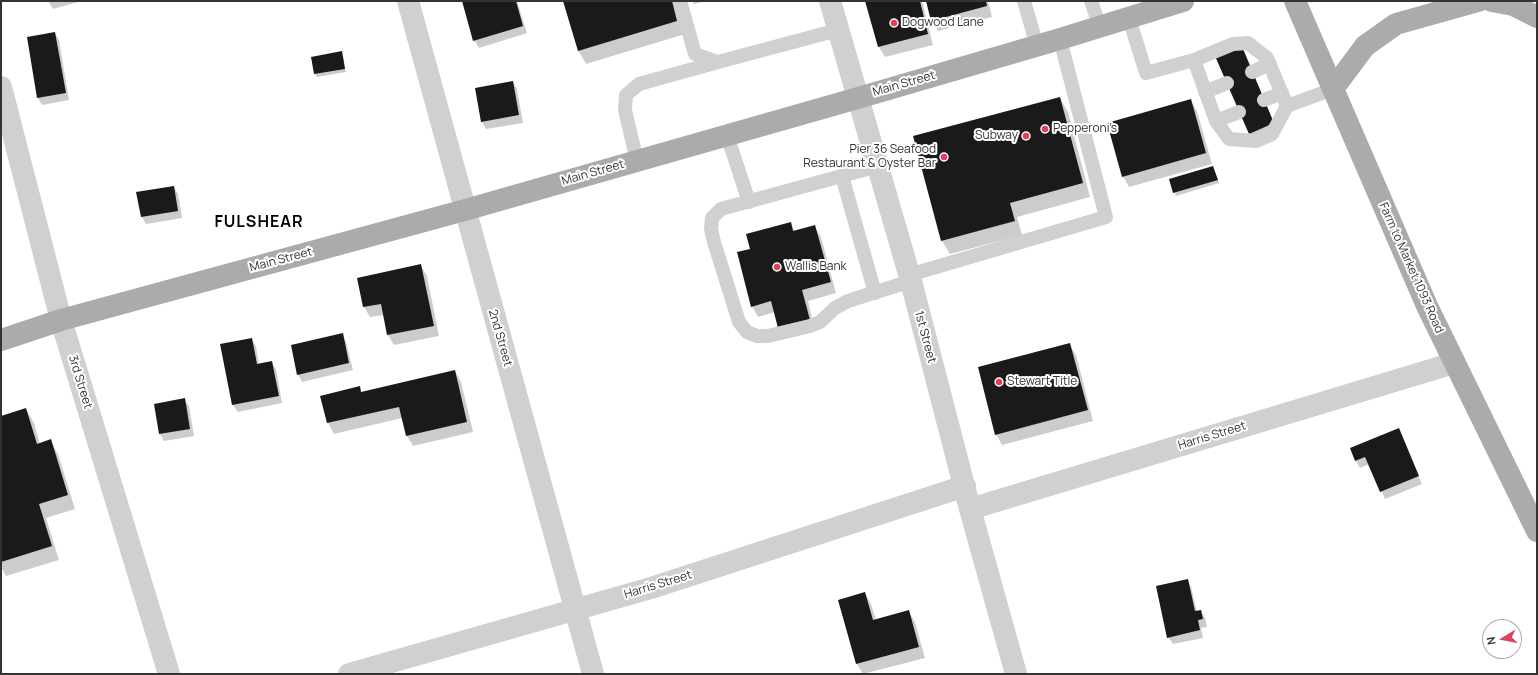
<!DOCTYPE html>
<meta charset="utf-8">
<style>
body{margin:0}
#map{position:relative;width:1538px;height:675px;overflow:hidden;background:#fff;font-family:Manrope,sans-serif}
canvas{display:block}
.frame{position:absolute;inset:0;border:2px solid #333;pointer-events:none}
.north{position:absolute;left:1482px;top:619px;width:40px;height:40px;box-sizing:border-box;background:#fff;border:1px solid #adadad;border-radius:50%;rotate:260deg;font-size:11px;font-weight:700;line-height:16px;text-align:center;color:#333}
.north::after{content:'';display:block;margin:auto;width:14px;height:18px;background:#de415c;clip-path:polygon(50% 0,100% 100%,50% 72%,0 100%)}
</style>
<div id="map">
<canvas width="1538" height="675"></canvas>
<div class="frame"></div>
<div class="north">N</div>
</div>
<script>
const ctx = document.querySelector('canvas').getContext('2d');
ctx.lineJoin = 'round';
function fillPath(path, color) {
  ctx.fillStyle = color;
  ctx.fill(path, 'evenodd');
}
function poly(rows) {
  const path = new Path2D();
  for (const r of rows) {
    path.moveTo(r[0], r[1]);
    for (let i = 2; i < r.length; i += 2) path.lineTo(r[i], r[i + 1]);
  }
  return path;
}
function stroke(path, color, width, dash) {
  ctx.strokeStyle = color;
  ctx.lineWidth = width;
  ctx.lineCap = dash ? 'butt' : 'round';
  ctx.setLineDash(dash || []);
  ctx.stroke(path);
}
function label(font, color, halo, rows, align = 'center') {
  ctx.font = font + ' Manrope,sans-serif';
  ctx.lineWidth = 4;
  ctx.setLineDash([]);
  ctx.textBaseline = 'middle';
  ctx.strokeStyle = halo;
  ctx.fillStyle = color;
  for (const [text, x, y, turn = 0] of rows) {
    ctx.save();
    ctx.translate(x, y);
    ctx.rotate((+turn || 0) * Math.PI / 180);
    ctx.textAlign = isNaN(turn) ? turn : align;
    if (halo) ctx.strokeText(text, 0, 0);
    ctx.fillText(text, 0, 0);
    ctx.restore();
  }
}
fillPath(poly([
 [48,1,82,1,53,9],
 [463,1,517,1,527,33,479,48,474,40],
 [564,1,674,1,685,34,586,64,578,50],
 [692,1,705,1,694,4],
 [866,1,922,1,933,45,885,57,879,47],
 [927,1,988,1,992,17,938,31,932,20],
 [55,33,59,40,69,100,42,105,38,98,28,38],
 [341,52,343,56,346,72,317,77,315,74],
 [1216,56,1275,127,1251,137],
 [513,82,517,89,523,123,486,129,482,122,476,89],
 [1060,98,1068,112,1090,197,1017,217,1022,235,950,254,942,241],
 [1191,101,1197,111,1212,164,1129,187,1123,176],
 [1213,167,1219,183,1176,196,1171,180],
 [174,187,178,194,182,218,146,224,142,217,137,193],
 [791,223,795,232,815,227,821,237,836,293,808,301,815,331,775,312,758,317,752,306,751,250],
 [421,266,427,276,439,336,394,345,388,335,384,315,370,317,364,307],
 [342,334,346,342,353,370,302,382,298,374],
 [251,339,256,346,259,364,271,362,276,369,282,403,238,412,233,405,222,345],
 [1069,344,1076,355,1093,421,1002,445,996,434],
 [455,371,461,382,473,432,413,446,407,436,402,418,334,434,328,423,321,396,359,388,362,393],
 [184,399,189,406,194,436,164,441,160,434],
 [26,409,34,423,40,444,50,440,58,454,75,509,46,518,59,560,6,576,1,567,1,417],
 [1398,429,1422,484,1385,499,1369,464,1360,468,1356,461],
 [1187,580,1191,587,1197,612,1201,611,1205,618,1207,627,1201,628,1203,638,1173,644,1168,637],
 [865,593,871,604,876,620,908,611,915,622,925,658,863,674,857,664,840,600]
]), '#0003');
fillPath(poly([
 [462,1,516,1,523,26,473,41],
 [563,1,672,1,677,21,578,51],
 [865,1,920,1,928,34,878,47],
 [926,1,986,1,987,6,931,21],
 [55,32,66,93,37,98,27,37],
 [1241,44,1274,123,1249,134,1215,56],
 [342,51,345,69,314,74,311,57],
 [513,81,519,115,481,122,475,88],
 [1060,97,1083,183,1010,203,1015,221,941,241,913,136],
 [1191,99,1206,153,1122,177,1107,123],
 [1213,166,1218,180,1173,193,1169,179],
 [174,186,178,211,141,217,136,192],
 [791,222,793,231,815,225,831,282,802,290,810,320,778,328,771,301,751,307,737,252,750,249,746,234],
 [421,264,434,326,387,335,381,304,363,307,357,278],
 [343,333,349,363,297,375,291,345],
 [252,338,257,364,272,361,279,396,232,405,220,344],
 [1070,343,1088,410,995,435,978,367],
 [455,370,467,422,406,436,399,407,327,423,320,396,360,386,361,392],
 [185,398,190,429,159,434,154,404],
 [26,408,37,444,51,439,68,495,39,504,52,546,1,562,1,416],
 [1399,428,1419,476,1380,492,1365,457,1355,461,1350,448],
 [1188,579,1195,611,1201,610,1203,619,1198,620,1200,630,1167,638,1156,586],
 [865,592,873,620,909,610,919,647,856,664,838,600]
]), '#1a1a1a');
stroke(poly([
 [680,1,695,54,718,62,838,30],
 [1024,1,1037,46],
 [1091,1,1100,27],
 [1129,18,1146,73,1194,60,1216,121,1229,139,1256,141,1272,134,1287,106,1333,89],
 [1194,60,1233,44,1248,43,1267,58,1287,106],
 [1252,72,1270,64],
 [1205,92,1227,83],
 [1264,100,1282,93],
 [1216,121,1239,112],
 [727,135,749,202],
 [637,161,625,110,626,95,639,84,718,62],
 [878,166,721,209,712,218,711,229,714,242,739,322,747,332,757,336,768,336,810,326,820,322,835,308,848,301,911,281],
 [842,176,875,293],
 [909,275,1106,217,1060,39]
]), '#d0d0d0', 14);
stroke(poly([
 [408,1,593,674],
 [830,1,911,281,970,509,1016,674],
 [1,87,61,320,169,674],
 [970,509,1454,363],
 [349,674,651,588,965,486]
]), '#d0d0d0', 22);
stroke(poly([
 [1295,1,1427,306,1537,531],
 [1492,1,1513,5,1537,17],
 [1333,89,1365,46,1396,24,1478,1],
 [1,340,61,320,465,210,858,98,1060,39,1183,1]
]), '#ababab', 22);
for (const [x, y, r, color] of [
 [894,23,4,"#de415c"],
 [1045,129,4,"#de415c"],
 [1026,136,4,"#de415c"],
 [944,157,4,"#de415c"],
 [777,267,4,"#de415c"],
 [999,382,4,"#de415c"]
]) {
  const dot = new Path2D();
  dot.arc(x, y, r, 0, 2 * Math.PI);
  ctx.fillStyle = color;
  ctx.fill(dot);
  stroke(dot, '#fff', 1.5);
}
label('12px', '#333', '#fff', [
 ["Dogwood Lane",902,23],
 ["Pepperoni’s",1053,129],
 ["Subway",1018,136,"right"],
 ["Pier 36 Seafood",936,150,"right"],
 ["Restaurant & Oyster Bar",936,164,"right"],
 ["Wallis Bank",785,267],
 ["Stewart Title",1007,382]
], 'left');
label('12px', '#333', '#fff', [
 ["Main Street",904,84,-16],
 ["Main Street",593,173,-16],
 ["Main Street",281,260,-15],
 ["Farm to Market 1093 Road",1411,268,66],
 ["1st Street",925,337,75],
 ["2nd Street",500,338,74],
 ["3rd Street",80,382,73],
 ["Harris Street",1212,436,-17],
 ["Harris Street",658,585,-17]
]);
ctx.letterSpacing = '1px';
label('bold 16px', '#000', '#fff', [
 ["FULSHEAR",259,223]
]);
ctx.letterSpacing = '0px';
</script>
